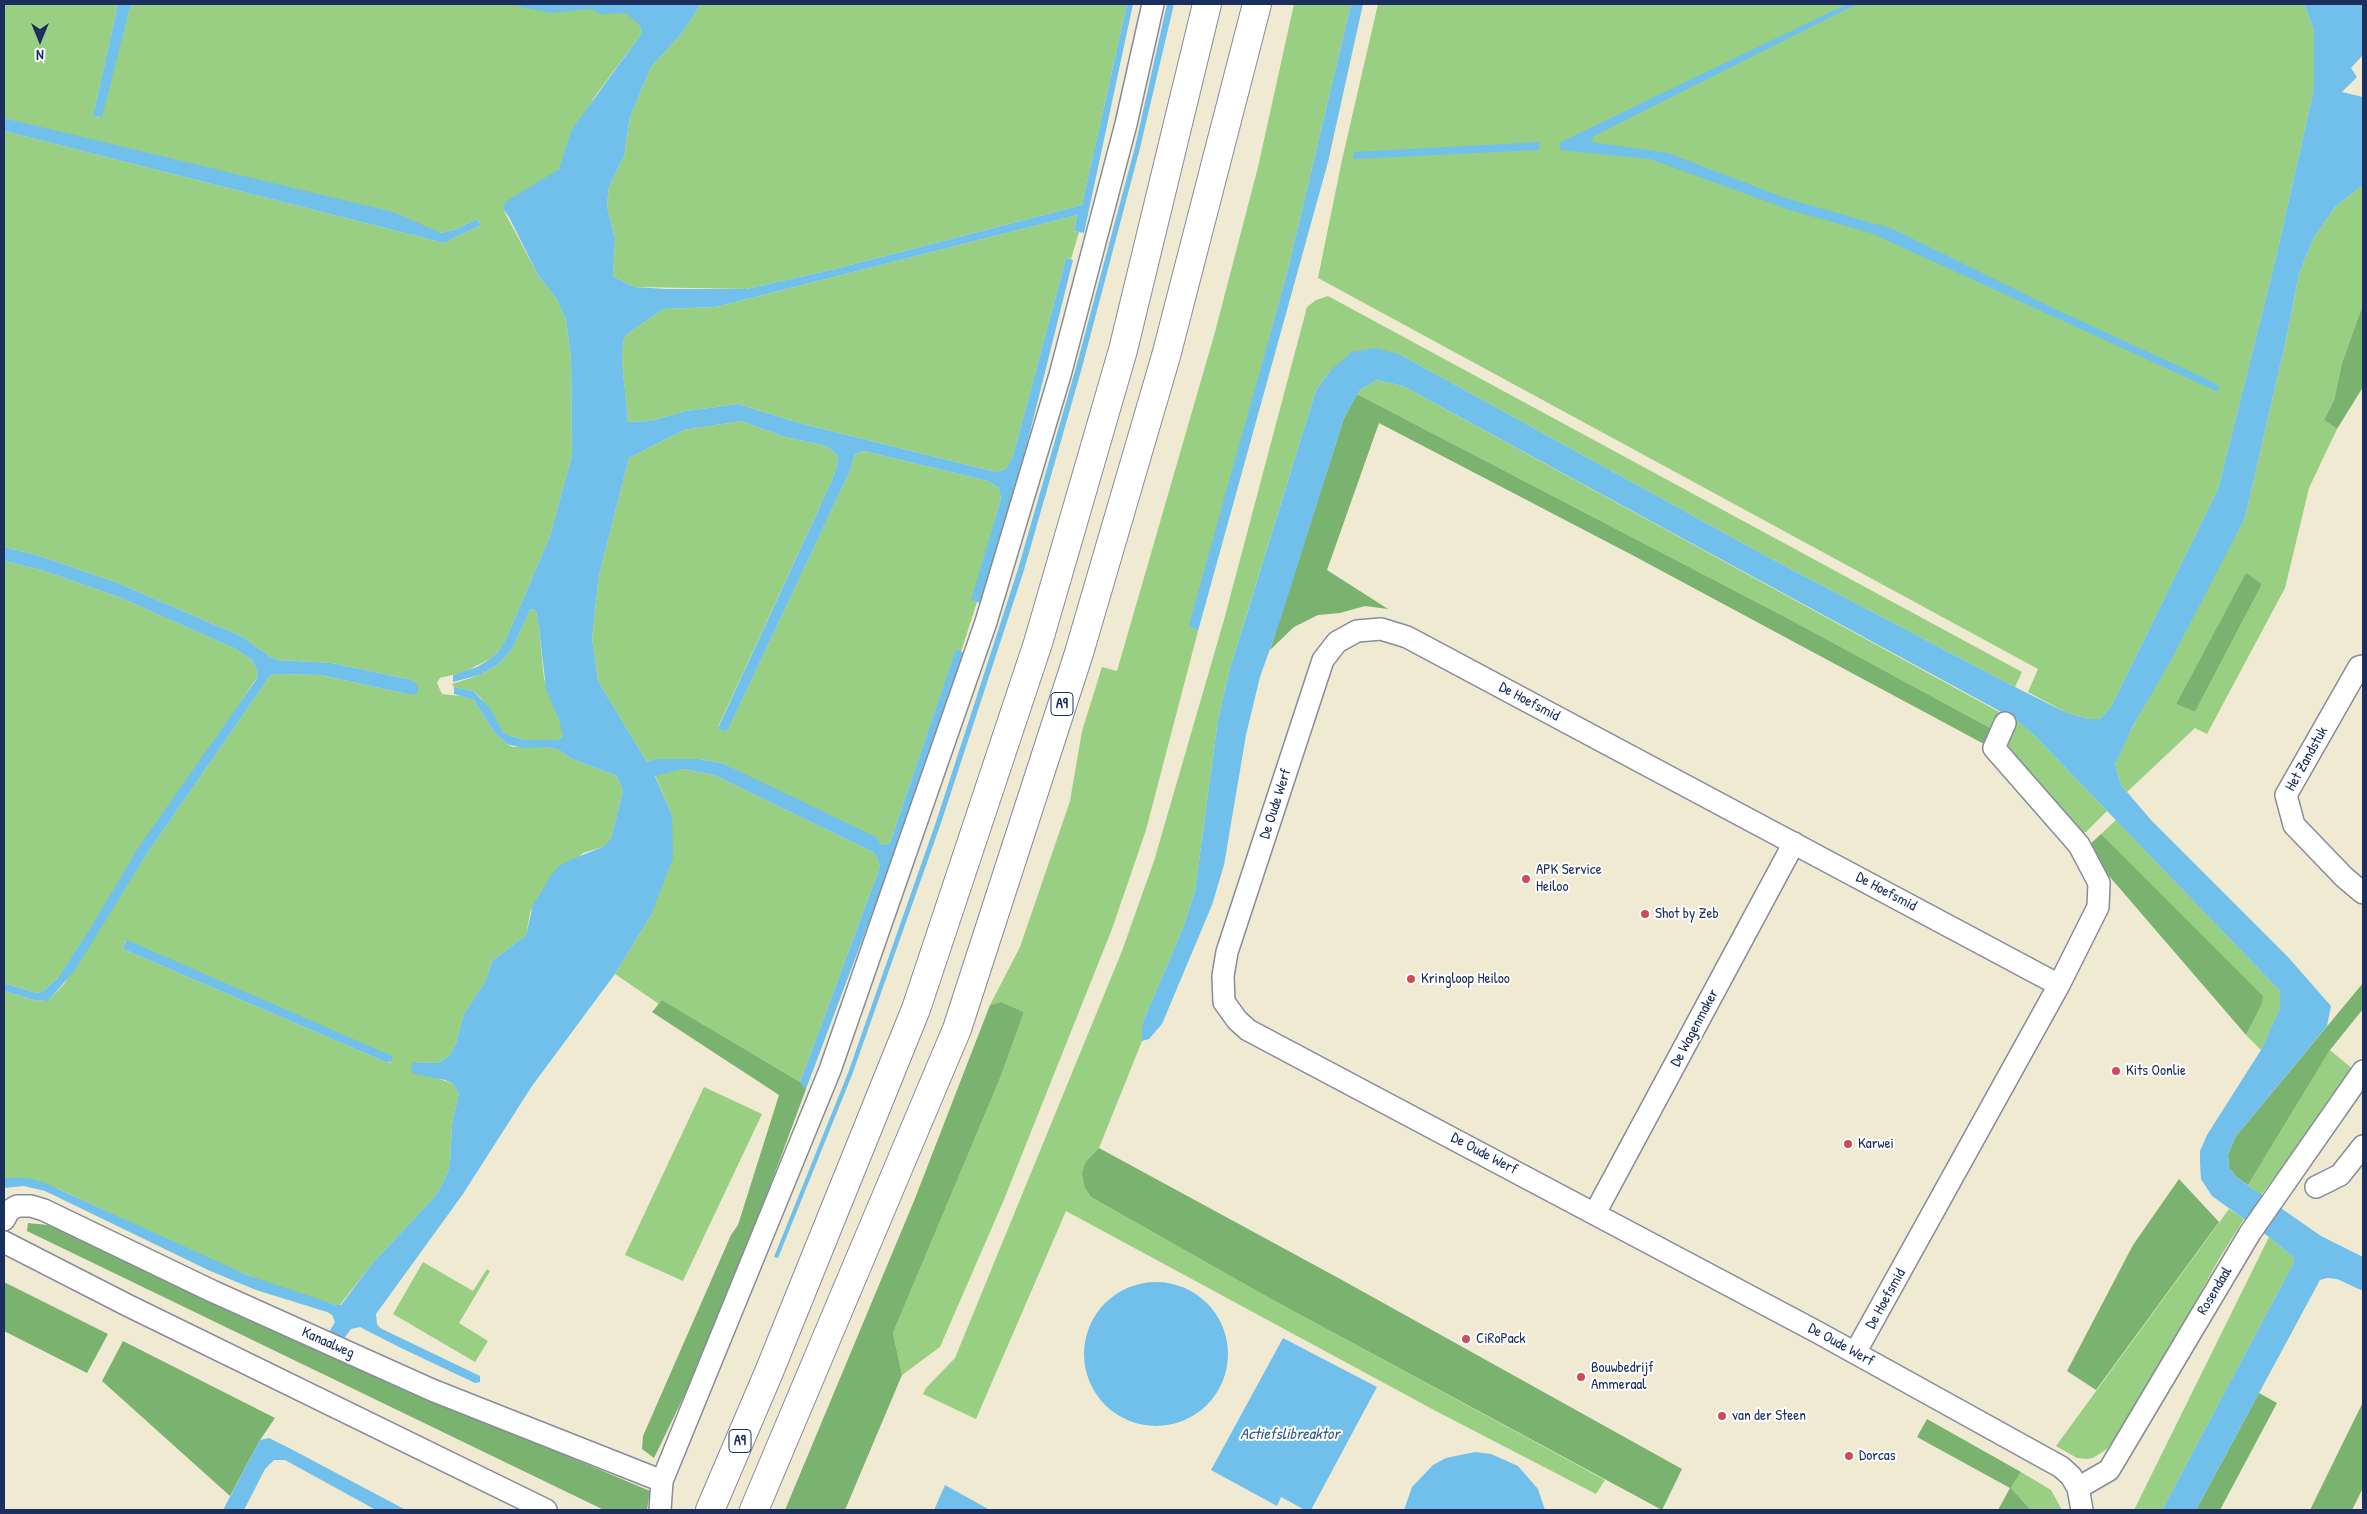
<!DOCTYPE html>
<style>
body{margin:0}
#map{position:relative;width:2367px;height:1514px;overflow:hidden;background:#f1ead3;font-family:"Patrick Hand",sans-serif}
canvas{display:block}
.frame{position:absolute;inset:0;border:5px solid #1b2f5e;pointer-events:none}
.north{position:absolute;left:15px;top:15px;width:50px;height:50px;-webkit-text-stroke:4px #fff;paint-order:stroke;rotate:180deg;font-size:14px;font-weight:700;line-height:20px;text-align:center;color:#1b2f5e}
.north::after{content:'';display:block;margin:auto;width:18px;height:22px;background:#1b2f5e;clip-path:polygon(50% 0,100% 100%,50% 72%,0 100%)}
</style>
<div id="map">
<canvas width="2367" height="1514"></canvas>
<div class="frame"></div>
<div class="north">N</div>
</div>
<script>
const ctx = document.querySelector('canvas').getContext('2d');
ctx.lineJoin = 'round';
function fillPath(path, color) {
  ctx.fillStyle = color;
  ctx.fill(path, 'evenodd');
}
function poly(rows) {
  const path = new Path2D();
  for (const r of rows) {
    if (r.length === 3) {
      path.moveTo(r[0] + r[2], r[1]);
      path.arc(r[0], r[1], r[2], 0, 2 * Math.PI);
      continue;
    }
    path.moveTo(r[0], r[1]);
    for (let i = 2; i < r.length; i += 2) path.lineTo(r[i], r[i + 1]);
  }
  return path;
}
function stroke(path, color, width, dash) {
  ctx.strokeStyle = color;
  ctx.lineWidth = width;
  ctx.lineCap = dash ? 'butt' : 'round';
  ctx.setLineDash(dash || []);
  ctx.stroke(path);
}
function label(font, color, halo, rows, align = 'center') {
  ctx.font = font + ' "Patrick Hand",sans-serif';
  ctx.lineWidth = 4;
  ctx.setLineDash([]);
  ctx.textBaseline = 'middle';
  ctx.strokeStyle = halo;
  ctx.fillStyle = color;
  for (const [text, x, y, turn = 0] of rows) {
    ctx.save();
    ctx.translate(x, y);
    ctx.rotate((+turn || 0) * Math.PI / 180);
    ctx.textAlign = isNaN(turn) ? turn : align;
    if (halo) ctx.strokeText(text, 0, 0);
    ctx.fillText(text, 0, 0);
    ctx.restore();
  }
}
fillPath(poly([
 [4,4,118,4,93,116,101,117,131,4,661,4,640,27,642,33,593,99,559,169,503,209,538,275,556,298,566,320,571,357,572,455,550,536,507,637,498,652,490,659,464,672,440,678,437,683,442,694,461,696,474,700,494,732,507,744,513,747,547,747,559,750,572,759,617,776,623,791,620,803,611,838,606,846,583,853,539,895,530,913,526,935,492,961,486,980,464,1014,456,1043,450,1055,438,1063,415,1062,436,1078,452,1083,459,1093,452,1124,450,1163,447,1174,436,1195,371,1265,339,1306,278,1287,222,1265,59,1189,4,1178,4,991,34,1000,48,1001,64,984,146,855,270,676,276,674,320,675,407,694,417,684,412,680,332,663,278,660,269,656,241,636,118,583,40,556,4,547,4,131,444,243,481,225,477,219,457,229,441,233,4,118],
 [125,941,391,1062,388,1063,123,949],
 [701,4,1127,4,1082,205,835,269,746,289,634,287,613,276,615,239,607,206,609,187,624,156,630,117,651,67,682,33],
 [1294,4,1351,4,1287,273,1190,625,1198,631,1146,830,1112,929,1003,1202,940,1347,902,1375,893,1333,1001,1076,1024,1012,1001,1002,990,1005,1020,947,1070,801,1082,731,1102,667,1117,671,1215,332,1258,167],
 [1378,4,2304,4,2314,30,2314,89,2273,270,2218,489,2111,707,2100,719,2089,719,2067,713,2028,692,2038,669,1318,278,1342,160],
 [2363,185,2363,304,2342,363,2334,400,2324,420,2337,429,2309,488,2285,588,2207,734,2195,728,2127,792,2121,785,2115,764,2121,749,2245,518,2287,335,2299,274,2313,239,2335,207],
 [2246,574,2262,584,2195,712,2176,704],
 [1077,215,1074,231,1079,232,1071,259,1066,258,1013,456,1006,469,996,472,799,423,738,404,686,411,650,421,628,422,622,360,623,341,626,335,663,309,716,307],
 [1328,296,2022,672,2015,687,1766,556,1401,355,1331,370,1316,390,1230,668,1218,720,1195,891,1183,928,1142,1024,1142,1041,1099,1148,1086,1161,1085,1188,1091,1197,1271,1299,1605,1480,1596,1494,1434,1410,1066,1211,976,1419,923,1394,926,1388,955,1358,1122,951,1154,861,1224,620,1307,307,1316,300],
 [1377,380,1403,386,2001,713,1992,729,1789,619,1357,394,1360,390],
 [741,421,785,437,826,446,838,456,837,466,832,480,718,727,727,732,850,471,855,454,864,451,988,481,999,488,1001,499,972,600,977,602,961,652,956,650,890,843,881,845,722,763,698,759,654,759,647,762,598,681,592,638,599,575,629,458,684,430],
 [4,561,41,570,119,597,180,624,236,649,252,660,258,672,256,679,57,979,42,992,36,993,4,983],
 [533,609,536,611,539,628,544,679,563,731,563,736,559,740,525,740,511,736,503,732,481,698,473,691,454,687,452,684,480,675,499,664,512,649,530,610],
 [2016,720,2034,735,2107,811,2086,832,2079,834,2003,748],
 [683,769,714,775,873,852,878,859,880,867,800,1082,662,1000,659,1004,615,974,651,915,672,815,655,775],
 [2116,820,2280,991,2280,1008,2261,1050,2246,1035,2261,1006,2101,834],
 [2330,1050,2355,1071,2261,1195,2248,1185],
 [704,1087,762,1114,683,1281,625,1255],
 [2229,1209,2244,1219,2219,1259,2136,1409,2107,1449,2093,1458,2086,1459,2077,1458,2056,1446],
 [2269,1237,2292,1256,2294,1262,2162,1510,2134,1510],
 [423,1262,473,1291,487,1269,490,1271,459,1323,488,1341,475,1362,393,1314],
 [2021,1472,2051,1490,2062,1510,2031,1510,2011,1488]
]), '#98cf82');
fillPath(poly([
 [2363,304,2363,387,2337,429,2324,420,2334,400,2342,363],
 [1357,394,1789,619,1992,729,1984,744,1634,556,1379,423,1327,570,1388,609,1365,606,1340,613,1318,615,1294,627,1270,650,1344,418],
 [2246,573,2262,584,2195,712,2176,704],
 [2101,834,2263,996,2261,1006,2246,1035,2109,876,2088,846],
 [2363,983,2363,1009,2330,1050,2248,1185,2236,1177,2229,1167,2228,1154,2236,1136],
 [662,1000,800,1082,806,1089,753,1232,700,1363,654,1458,642,1449,643,1436,731,1235,738,1225,779,1095,652,1012],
 [1001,1002,1024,1012,1001,1076,893,1333,902,1375,845,1510,785,1510,914,1201,990,1005],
 [1099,1148,1342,1280,1682,1469,1662,1510,1271,1299,1091,1197,1085,1188,1082,1173,1086,1161],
 [2179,1179,2219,1222,2096,1390,2067,1371,2133,1245],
 [28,1223,57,1226,338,1359,650,1491,647,1510,604,1510,27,1231],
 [4,1282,108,1334,87,1373,4,1331],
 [123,1341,275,1418,260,1440,230,1496,102,1381],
 [2259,1393,2277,1403,2220,1510,2196,1510],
 [2363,1402,2363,1488,2352,1510,2310,1510],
 [1927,1419,2021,1472,2011,1488,2031,1510,1998,1510,2010,1488,1917,1437]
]), '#7ab270');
fillPath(poly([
 [118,4,131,4,102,117,93,116],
 [507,4,701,4,682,33,651,67,630,117,624,156,609,187,607,206,615,239,613,276,634,287,667,289,746,289,835,269,1082,205,1127,4,1133,4,1084,233,1074,231,1077,215,716,307,663,309,626,335,623,341,622,360,628,422,650,421,686,411,738,404,799,423,996,472,1006,469,1013,456,1066,258,1073,260,1019,476,980,603,971,600,1001,499,999,488,988,481,864,451,855,454,850,471,727,732,718,728,832,480,837,466,838,456,826,446,785,437,741,421,684,430,629,458,599,575,592,638,598,681,647,762,654,759,698,759,722,763,876,837,881,845,890,843,956,649,964,653,895,853,806,1089,800,1082,880,867,878,859,873,852,714,775,683,769,655,776,672,815,673,858,651,915,615,974,532,1086,463,1194,376,1314,377,1324,380,1328,480,1376,480,1382,475,1383,401,1348,360,1327,351,1329,343,1340,328,1334,335,1322,332,1315,327,1312,256,1290,208,1270,45,1191,24,1186,4,1188,4,1178,27,1178,43,1182,247,1275,336,1305,341,1305,371,1265,436,1195,447,1174,450,1163,452,1124,459,1093,452,1083,445,1080,414,1074,411,1070,411,1066,414,1062,438,1063,450,1055,456,1043,464,1014,486,980,492,961,526,935,533,905,550,877,559,866,570,860,605,846,611,838,623,791,617,776,572,759,559,750,547,747,522,748,507,744,494,732,474,700,454,694,454,687,473,691,490,708,503,732,511,736,525,740,559,740,563,736,559,720,546,689,539,628,536,611,533,609,530,610,512,649,499,664,480,675,453,682,453,675,477,667,490,659,498,652,507,637,550,536,572,455,571,357,566,320,556,298,538,275,509,217,503,209,505,202,559,169,572,129,642,33,639,24,625,13,602,14,590,9,552,13],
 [1167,4,1174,4,1140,148,1081,371,1024,570,941,823,852,1075,778,1258,774,1257,848,1073,936,822,1018,569,1075,371,1135,147],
 [1351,4,1363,4,1328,162,1198,631,1189,625,1287,273],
 [1847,4,1857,4,1594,136,1591,142,1668,153,1785,198,1893,229,2053,308,2213,382,2219,387,2218,392,1871,233,1790,210,1650,159,1561,150,1559,143],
 [2304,4,2363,4,2363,55,2351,68,2357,77,2342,92,2363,97,2363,185,2335,207,2313,239,2299,274,2287,335,2245,518,2171,660,2133,726,2115,764,2121,785,2151,820,2288,957,2331,1006,2327,1026,2236,1136,2228,1154,2229,1167,2236,1177,2321,1236,2363,1257,2363,1291,2337,1279,2327,1278,2320,1280,2196,1510,2162,1510,2294,1262,2292,1256,2269,1237,2212,1196,2201,1179,2200,1163,2200,1151,2207,1135,2261,1050,2280,1008,2280,991,2034,735,2016,720,1403,386,1377,380,1360,390,1344,418,1280,621,1260,677,1246,735,1224,865,1212,905,1162,1024,1149,1039,1142,1041,1142,1024,1183,928,1195,891,1218,720,1230,668,1245,620,1316,390,1331,370,1352,352,1375,348,1401,355,1766,556,2015,687,2067,713,2089,719,2100,719,2111,707,2218,489,2273,270,2314,89,2314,30],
 [4,118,393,212,441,233,457,229,477,219,481,225,444,243,4,131],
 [1540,142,1539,150,1353,159,1354,152],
 [4,547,40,556,118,583,241,636,269,656,278,660,332,663,412,680,417,684,418,690,417,694,407,694,320,675,276,674,270,676,146,855,75,970,48,1001,34,1000,4,991,4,983,36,993,42,992,57,979,91,927,138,848,256,680,258,672,252,660,236,649,119,597,41,570,4,561],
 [127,940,392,1056,393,1059,388,1063,123,949,124,944],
 [1156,1354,72],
 [1283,1338,1377,1387,1311,1510,1305,1510,1281,1497,1277,1506,1211,1470],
 [269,1438,291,1449,406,1510,376,1510,285,1460,274,1460,265,1469,244,1510,223,1510,260,1440],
 [1475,1452,1491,1454,1518,1466,1538,1489,1545,1510,1404,1510,1412,1487,1433,1465,1446,1458],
 [945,1485,990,1510,934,1510]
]), '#70c0eb');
const minor = poly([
 [2363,666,2359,667,2286,795,2294,825,2344,877,2363,893],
 [2059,985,1407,637,1381,629,1357,631,1337,642,1323,660,1227,952,1223,976,1224,1002,1237,1020,1248,1030,1819,1333,2061,1467,2071,1476,2078,1488,2082,1510],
 [2316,1187,2340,1175,2363,1146],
 [1595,1213,1794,843],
 [4,1220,9,1211,17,1206,31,1206,44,1210,212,1291,432,1390,662,1481],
 [4,1242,129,1306,546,1510],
 [1855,1353,2059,985,2098,907,2099,883,2079,845,1994,748,2005,723],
 [2078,1488,2109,1470,2250,1233,2363,1071],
 [660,1510,662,1481,830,1070,986,622,1060,375,1126,124,1153,4]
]);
const highway = poly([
 [710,1510,769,1372,916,1009,1038,643,1123,350,1207,4],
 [754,1510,957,1029,1079,653,1166,356,1257,4]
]);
stroke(minor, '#868c98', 24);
stroke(highway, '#868c98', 30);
stroke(minor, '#fff', 21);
stroke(highway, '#fff', 28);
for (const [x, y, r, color] of [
 [1526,879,5,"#d1495b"],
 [1645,914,5,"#d1495b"],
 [1411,979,5,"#d1495b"],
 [2116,1071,5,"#d1495b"],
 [1848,1144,5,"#d1495b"],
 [1466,1339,5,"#d1495b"],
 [1581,1377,5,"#d1495b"],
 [1722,1416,5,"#d1495b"],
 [1849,1456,5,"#d1495b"]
]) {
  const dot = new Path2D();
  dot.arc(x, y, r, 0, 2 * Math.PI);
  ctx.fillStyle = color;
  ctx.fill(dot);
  stroke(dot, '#fff', 2);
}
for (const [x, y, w] of [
 [1062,704,22],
 [740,1441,22]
]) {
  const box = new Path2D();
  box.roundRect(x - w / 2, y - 11.5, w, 23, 4);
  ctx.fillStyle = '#fff';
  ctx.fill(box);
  stroke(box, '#1b2f5e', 1);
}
label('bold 14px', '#1b2f5e', null, [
 ["A9",1062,704],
 ["A9",740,1441]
]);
label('15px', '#1b2f5e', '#fff', [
 ["De Hoefsmid",1529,702,28],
 ["Het Zandstuk",2307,759,-61],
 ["De Oude Werf",1276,804,-72],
 ["De Hoefsmid",1886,892,28],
 ["De Wagenmaker",1695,1028,-62],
 ["De Oude Werf",1484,1154,28],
 ["Rosendaal",2215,1291,-59],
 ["De Hoefsmid",1886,1299,-61],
 ["Kanaalweg",328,1343,24],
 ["De Oude Werf",1841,1345,29]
]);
label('15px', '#1b2f5e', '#fff', [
 ["APK Service",1536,870],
 ["Heiloo",1536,887],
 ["Shot by Zeb",1655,914],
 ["Kringloop Heiloo",1421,979],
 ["Kits Oonlie",2126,1071],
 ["Karwei",1858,1144],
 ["CiRoPack",1476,1339],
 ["Bouwbedrijf",1591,1368],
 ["Ammeraal",1591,1385],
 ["van der Steen",1732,1416],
 ["Dorcas",1859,1456]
], 'left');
label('italic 16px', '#355a88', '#fff', [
 ["Actiefslibreaktor",1290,1435]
]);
</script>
